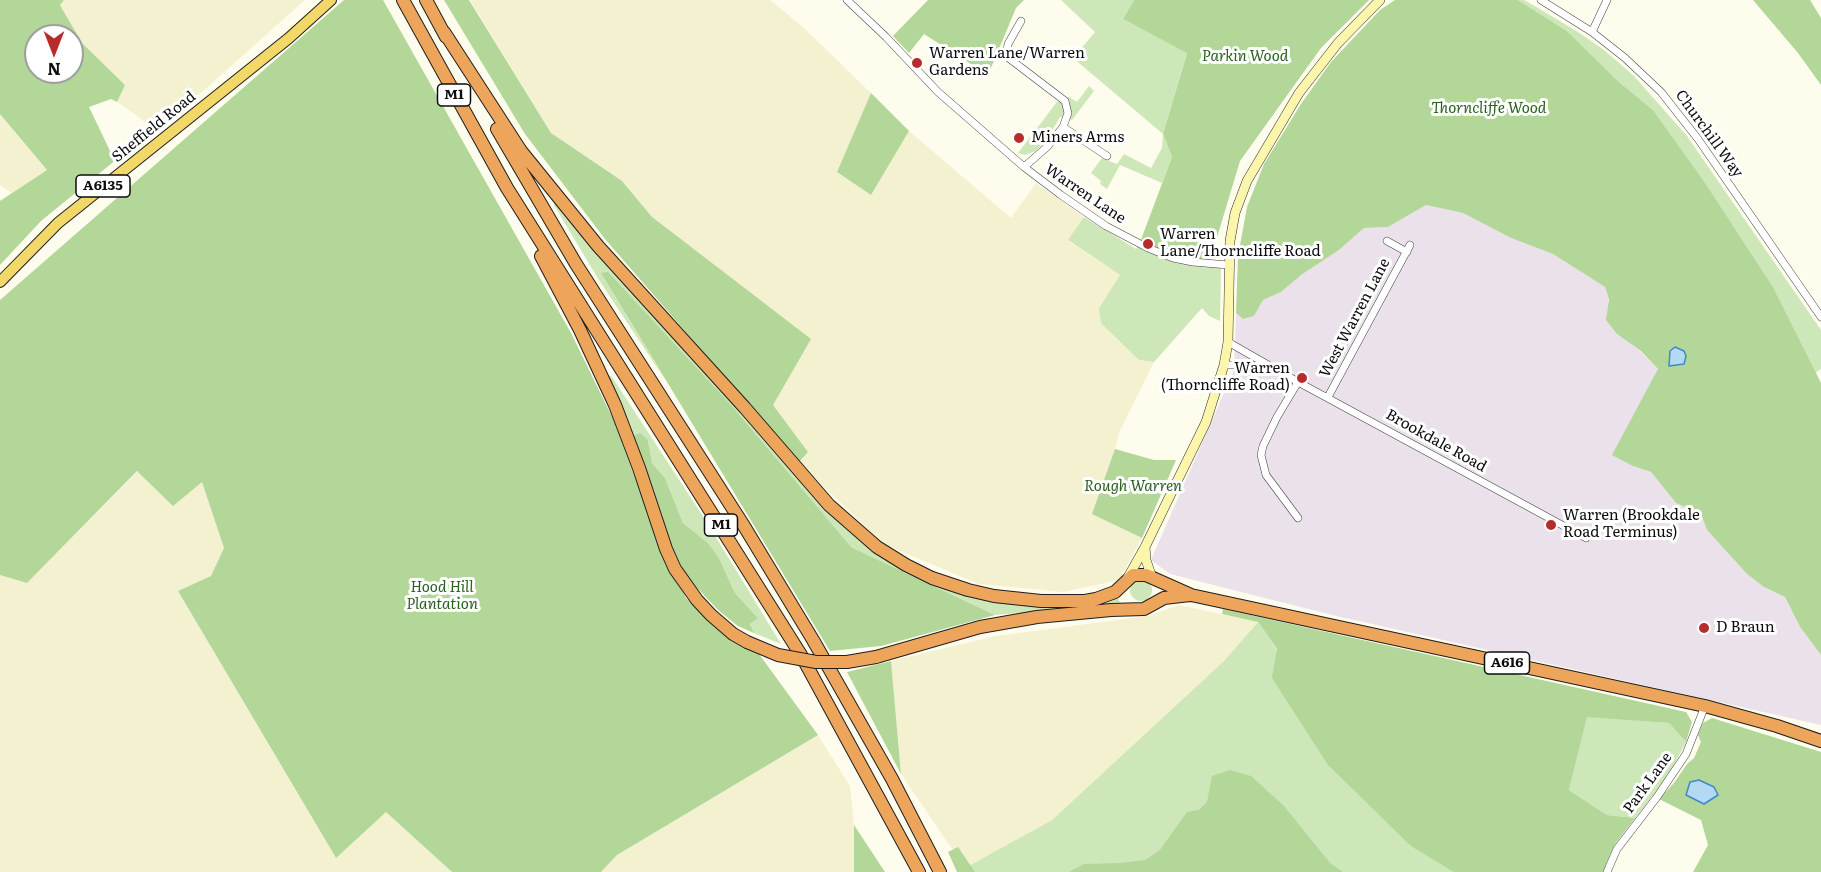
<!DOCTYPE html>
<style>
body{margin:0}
#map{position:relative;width:1821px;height:872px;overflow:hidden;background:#fefced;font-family:Literata,serif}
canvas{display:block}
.north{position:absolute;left:24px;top:24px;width:60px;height:60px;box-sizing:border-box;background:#fff;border:2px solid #9e9e9e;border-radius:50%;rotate:180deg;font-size:16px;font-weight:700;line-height:24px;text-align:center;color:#0d0d0d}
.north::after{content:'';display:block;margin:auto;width:21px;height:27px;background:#b62c2b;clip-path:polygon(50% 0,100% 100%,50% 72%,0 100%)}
</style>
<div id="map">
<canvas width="1821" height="872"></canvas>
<div class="north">N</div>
</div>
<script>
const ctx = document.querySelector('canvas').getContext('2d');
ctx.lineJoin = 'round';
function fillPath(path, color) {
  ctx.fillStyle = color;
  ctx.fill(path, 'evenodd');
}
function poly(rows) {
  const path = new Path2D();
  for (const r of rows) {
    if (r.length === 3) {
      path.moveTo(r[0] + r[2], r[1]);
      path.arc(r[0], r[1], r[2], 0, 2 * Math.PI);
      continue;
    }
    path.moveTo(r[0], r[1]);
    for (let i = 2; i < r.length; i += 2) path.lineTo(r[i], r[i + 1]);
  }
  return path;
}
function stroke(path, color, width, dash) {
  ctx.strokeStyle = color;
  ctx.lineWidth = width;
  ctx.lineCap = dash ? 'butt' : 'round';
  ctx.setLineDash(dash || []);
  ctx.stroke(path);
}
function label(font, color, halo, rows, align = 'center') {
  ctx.font = font + ' Literata,serif';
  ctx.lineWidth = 6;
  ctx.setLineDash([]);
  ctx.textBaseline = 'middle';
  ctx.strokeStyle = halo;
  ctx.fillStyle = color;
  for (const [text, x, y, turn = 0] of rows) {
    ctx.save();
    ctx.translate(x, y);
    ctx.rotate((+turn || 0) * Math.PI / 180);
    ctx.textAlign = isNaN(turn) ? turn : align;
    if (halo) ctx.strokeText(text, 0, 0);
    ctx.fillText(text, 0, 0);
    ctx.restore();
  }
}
fillPath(poly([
 [1426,205,1463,213,1511,238,1553,254,1605,287,1617,334,1638,349,1658,369,1633,466,1651,472,1676,503,1701,514,1707,530,1747,574,1764,587,1785,597,1800,627,1821,655,1821,725,1332,615,1170,574,1151,560,1234,370,1236,313,1243,319,1254,316,1263,300,1281,292,1301,275,1339,250,1364,228,1388,227]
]), '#eae1eb');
fillPath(poly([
 [64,0,305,0,157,132,135,114,117,102,125,85,82,43,60,4],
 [470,0,770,0,804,28,871,93,837,172,871,195,909,131,1011,218,1036,183,1084,217,1068,241,1120,275,1099,308,1139,360,1154,362,1119,433,1115,449,1093,514,1142,538,1119,580,1063,592,979,584,883,544,799,462,808,452,773,405,652,217,625,185,551,133],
 [0,114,47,170,12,193,0,185],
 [138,471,202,482,224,548,211,576,178,591,335,857,386,812,452,872,0,872,0,575,27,583],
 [1179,605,1258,622,1224,661,1052,820,965,868,901,774,891,661,996,636,1148,616],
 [818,735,850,786,854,825,854,872,601,872,617,855]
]), '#f3f1cf');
fillPath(poly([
 [1061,0,1134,0,1123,19,1187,52,1163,134,1172,157,1162,183,1120,165,1107,189,1100,184,1101,181,1091,173,1102,158,1117,164,1124,154,1151,168,1162,148,1163,134,1073,58,1095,32],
 [1518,0,1524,0,1538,8,1578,32,1604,50,1634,76,1687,136,1821,330,1821,369,1815,373,1773,287,1704,181,1653,110,1619,82,1567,31],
 [1089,86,1094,91,1072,120,1060,117,1047,139,1036,151,1025,155,1018,153,1057,102,1069,97,1077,102],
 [555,199,869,547,978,598,1117,596,1121,605,995,615,851,547,601,273,666,381,597,277,554,205],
 [1084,217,1136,249,1139,245,1221,264,1220,321,1209,316,1202,308,1154,362,1139,360,1101,323,1099,308,1120,275,1068,240],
 [608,375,612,377,706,521,781,644,754,633,750,624,758,618,735,593,719,558,708,543,683,523,665,478,652,463,648,440,631,437,606,378],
 [1141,590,11],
 [1258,622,1412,847,1453,872,967,872,965,868,1052,820,1224,661],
 [1587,716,1669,723,1686,742,1668,776,1635,818,1607,815,1569,790]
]), '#cee7b9');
fillPath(poly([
 [0,0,64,0,60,5,82,43,125,85,117,102,111,99,89,107,111,153,117,159,41,221,0,265,0,201,47,170,0,114],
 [36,36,72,36,72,72,36,72],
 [344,0,383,0,571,333,613,419,663,553,686,598,720,631,738,644,759,654,818,735,617,855,601,872,452,872,386,812,336,858,178,591,211,576,224,548,202,482,173,506,137,471,27,583,0,575,0,300],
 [444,0,469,0,551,133,622,181,652,217,811,339,773,405,808,452,799,462,605,239,525,134],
 [928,0,1024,0,1016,8,988,75,924,34,909,53,893,36],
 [1134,0,1369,0,1321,48,1240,161,1209,264,1193,262,1139,245,1172,157,1163,134,1187,53,1123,19],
 [1395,0,1518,0,1567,31,1619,82,1653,110,1704,181,1773,287,1821,383,1821,655,1800,627,1785,597,1764,587,1747,574,1707,530,1701,514,1676,503,1651,472,1633,466,1612,455,1658,369,1641,351,1617,334,1606,320,1609,300,1605,287,1553,254,1511,238,1463,213,1426,205,1388,227,1364,228,1339,250,1301,275,1281,292,1263,300,1254,316,1243,319,1236,313,1238,256,1247,207,1264,164,1301,104,1331,62,1380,10],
 [1753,0,1810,0,1821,18,1821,85,1798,53],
 [871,93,909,131,871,195,837,172],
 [608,272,730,404,851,547,995,615,881,646,830,651,601,273],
 [640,433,648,440,652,463,665,478,683,523,708,543,719,558,735,593,758,618,750,624,754,633,738,626,718,610,686,576,665,531,631,437],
 [1115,449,1154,460,1176,460,1142,538,1092,514],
 [1223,609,1686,712,1692,722,1686,742,1669,723,1587,717,1569,790,1607,815,1635,818,1615,844,1607,862,1605,872,1453,872,1412,847,1328,765,1272,678,1277,649,1258,622,1222,614],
 [891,661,901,774,847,672],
 [1712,718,1821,752,1821,872,1693,872,1708,845,1701,820,1659,799,1674,783,1687,764,1694,758,1701,742,1698,735,1703,723],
 [1230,770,1251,776,1284,806,1330,863,1343,872,1069,872,1084,864,1120,863,1145,860,1160,850,1187,812,1199,810,1207,802,1212,776],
 [854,825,885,872,854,872],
 [958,847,975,872,957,872,948,852]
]), '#b2d799');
const water = poly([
 [1675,347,1684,351,1686,356,1684,364,1669,366,1670,351,1675,347],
 [1699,780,1714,787,1718,795,1704,804,1686,795,1690,782,1699,780]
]);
fillPath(water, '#b4d9f3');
stroke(water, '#3f8ac6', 1.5);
const street = poly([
 [847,0,886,37,938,92,1024,167,1061,195,1106,226,1148,248,1173,258,1193,262,1228,265],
 [1541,0,1592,32,1625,58,1661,92,1698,139,1821,317],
 [1021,21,1008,44,1006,56,1065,101,1068,113,1063,127,1047,147,1024,167],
 [1592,32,1607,0],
 [1063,127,1107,156],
 [1387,241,1407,252],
 [1228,342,1298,382,1586,538],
 [1224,365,1252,365,1269,368],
 [1298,382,1277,417,1263,446,1261,455,1266,475,1298,518],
 [1328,397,1410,245],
 [1607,872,1617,849,1657,797,1686,754,1705,706]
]);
const secondary = poly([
 [1145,547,1146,560,1152,578],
 [1127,579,1145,547,1206,422,1224,365,1228,342,1230,241,1235,213,1247,181,1299,93,1338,43,1380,0]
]);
const primary = poly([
 [0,282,58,223,289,38,331,0]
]);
const highway = poly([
 [403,0,507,188,801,655,919,872],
 [426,0,446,37],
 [444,32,521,151,598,246,745,408,829,505,877,547,906,565,932,578,968,590,994,596,1041,601,1085,601,1096,599,1115,592,1133,575,1146,575,1191,595,1705,706,1777,726,1821,741],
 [497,129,576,264,744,526,813,640,892,779,940,872],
 [541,256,580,330,615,405,639,468,666,549,675,569,697,600,711,615,733,634,747,642],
 [876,657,980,627,1037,617,1111,610,1144,609,1164,598,1190,595]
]);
stroke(street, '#404040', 8);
stroke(secondary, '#2f2f2f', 10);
stroke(primary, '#1e1e1e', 12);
stroke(highway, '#1e1e1e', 14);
stroke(street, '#fff', 7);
stroke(secondary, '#fbf6ab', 9);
stroke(primary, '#f2d769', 10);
stroke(highway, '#eda55c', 12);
const highwayBridge = poly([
 [747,642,778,655,816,662,847,662,876,657]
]);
stroke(highwayBridge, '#1e1e1e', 14, []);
stroke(highwayBridge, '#eda55c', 12);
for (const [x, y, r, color] of [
 [917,63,6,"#b62c2b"],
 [1019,138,6,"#b62c2b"],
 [1148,244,6,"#b62c2b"],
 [1302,378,6,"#b62c2b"],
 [1551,525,6,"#b62c2b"],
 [1704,628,6,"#b62c2b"]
]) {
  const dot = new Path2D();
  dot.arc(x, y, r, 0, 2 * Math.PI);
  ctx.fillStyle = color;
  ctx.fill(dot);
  stroke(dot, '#fff', 2);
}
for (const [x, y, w] of [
 [454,95,33],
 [103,186,54],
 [721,525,33],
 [1507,663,45]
]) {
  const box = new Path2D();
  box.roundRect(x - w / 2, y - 11, w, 22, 4.5);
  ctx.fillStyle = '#fff';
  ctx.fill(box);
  stroke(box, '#0d0d0d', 1.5);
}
label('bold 14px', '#0d0d0d', null, [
 ["M1",454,95],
 ["A6135",103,186],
 ["M1",721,525],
 ["A616",1507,663]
]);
label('15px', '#0d0d0d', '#fff', [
 ["Warren Lane/Warren",929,54],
 ["Gardens",929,71],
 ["Miners Arms",1031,138],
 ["Warren",1160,235],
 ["Lane/Thorncliffe Road",1160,252],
 ["Warren",1290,369,"right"],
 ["(Thorncliffe Road)",1290,386,"right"],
 ["Warren (Brookdale",1563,516],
 ["Road Terminus)",1563,533],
 ["D Braun",1716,628]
], 'left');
label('italic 15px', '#2b6120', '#fff', [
 ["Parkin Wood",1245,57],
 ["Thorncliffe Wood",1489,109],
 ["Rough Warren",1133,487],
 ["Hood Hill",442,588],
 ["Plantation",442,605]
]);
label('15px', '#0d0d0d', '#fff', [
 ["Sheffield Road",154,127,-39],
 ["Churchill Way",1709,134,54],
 ["Warren Lane",1085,194,34],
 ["West Warren Lane",1355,318,-62],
 ["Brookdale Road",1436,441,29],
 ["Park Lane",1648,783,-54]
]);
</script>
